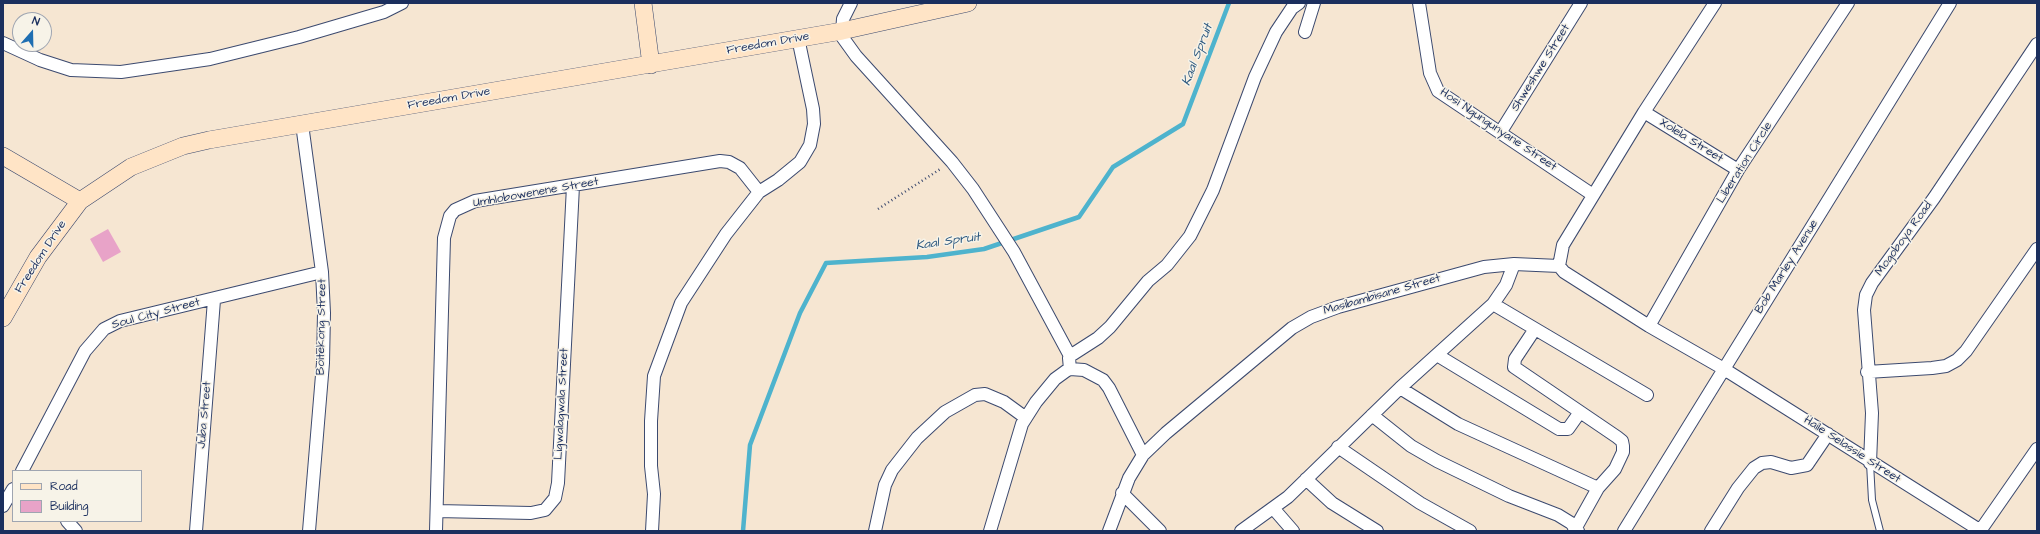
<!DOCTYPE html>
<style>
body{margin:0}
#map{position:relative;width:2040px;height:534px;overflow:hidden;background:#f6e6d2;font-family:"Architects Daughter",sans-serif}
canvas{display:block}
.frame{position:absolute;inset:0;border:4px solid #1b2f5e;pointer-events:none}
.legend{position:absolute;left:12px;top:470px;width:130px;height:52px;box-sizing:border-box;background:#f7f3e8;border:1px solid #9fa5b1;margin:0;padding:5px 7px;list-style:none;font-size:12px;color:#1b2f5e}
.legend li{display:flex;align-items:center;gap:8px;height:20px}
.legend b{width:20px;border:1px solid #9fa5b1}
.north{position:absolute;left:12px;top:12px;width:40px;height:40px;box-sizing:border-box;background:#f7f3e8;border:1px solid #9fa5b1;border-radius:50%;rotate:20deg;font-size:11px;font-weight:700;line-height:16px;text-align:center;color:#1b2f5e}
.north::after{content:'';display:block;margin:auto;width:14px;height:18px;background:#1f6fb2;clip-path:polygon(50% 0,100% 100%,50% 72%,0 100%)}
</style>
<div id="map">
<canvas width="2040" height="534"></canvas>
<div class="frame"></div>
<ul class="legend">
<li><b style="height:5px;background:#ffe4c6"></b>Road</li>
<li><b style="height:11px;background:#e8a3c8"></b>Building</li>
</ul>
<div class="north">N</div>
</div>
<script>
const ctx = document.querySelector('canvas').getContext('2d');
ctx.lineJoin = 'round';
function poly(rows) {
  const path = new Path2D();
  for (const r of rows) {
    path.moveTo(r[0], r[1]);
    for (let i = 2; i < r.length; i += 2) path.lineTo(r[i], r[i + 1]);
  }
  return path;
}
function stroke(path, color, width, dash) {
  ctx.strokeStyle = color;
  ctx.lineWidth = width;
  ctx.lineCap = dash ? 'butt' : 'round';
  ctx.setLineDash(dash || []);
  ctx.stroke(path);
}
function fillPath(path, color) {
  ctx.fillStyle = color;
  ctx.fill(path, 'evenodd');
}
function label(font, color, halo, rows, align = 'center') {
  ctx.font = font + ' "Architects Daughter",sans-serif';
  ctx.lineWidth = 3;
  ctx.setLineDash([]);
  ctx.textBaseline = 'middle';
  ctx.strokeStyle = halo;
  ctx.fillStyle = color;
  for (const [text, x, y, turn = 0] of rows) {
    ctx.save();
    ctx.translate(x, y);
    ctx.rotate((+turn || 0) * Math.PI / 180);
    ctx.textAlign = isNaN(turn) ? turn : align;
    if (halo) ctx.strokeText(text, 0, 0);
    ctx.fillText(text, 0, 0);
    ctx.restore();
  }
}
stroke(poly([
 [743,531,750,445,800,313,826,263,927,257,984,249,1079,217,1113,167,1183,124,1229,3]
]), '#4eb3cd', 4.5);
fillPath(poly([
 [108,229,121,252,103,262,90,239]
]), '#e8a3c8');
const lane = poly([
 [1870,463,1872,500,1880,531]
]);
const street = poly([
 [1419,3,1430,73,1438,91,1593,195],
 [838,31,856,56,952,162,973,189,1014,252,1070,356],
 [842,31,843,19,851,3],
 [1305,32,1314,3],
 [3,43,40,60,71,70,121,72,210,59,299,37,384,12,402,3],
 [1644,112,1738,170],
 [302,124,322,272,324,313,323,363,309,531],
 [1500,133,1581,3],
 [1559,266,1564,272,1649,326,1724,369,1981,531],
 [1559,266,1563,245,1644,112,1715,3],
 [1493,304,1647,395],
 [1649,326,1738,170,1848,3],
 [1535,329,1515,359,1514,367,1617,437,1622,441,1623,446,1623,452,1615,469,1598,488,1574,531],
 [1437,355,1559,429,1568,429,1580,412],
 [1070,369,1069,358,1070,356,1098,338,1110,327,1148,281,1167,265,1190,236,1213,190,1255,77,1276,32,1292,8,1299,3],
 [1867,372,1932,368,1946,366,1957,360,1966,351,2037,249],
 [1400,388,1458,424,1598,488],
 [1372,415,1411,446,1437,461,1509,496,1558,515,1571,523,1578,531],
 [1338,447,1420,503,1470,531],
 [1870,463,1872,413,1864,310,1866,295,1872,283,1934,198,2037,44],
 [22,471,85,351,104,329,120,321,322,272],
 [1306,479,1332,503,1377,531],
 [1122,493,1160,531],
 [3,506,13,489],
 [1273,508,1293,531],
 [437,511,531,513,545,510,555,498,558,483,573,186],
 [67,521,76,531],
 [196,531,214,300],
 [436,531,444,238,450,216,455,210,475,201,720,161,729,162,740,168,759,192],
 [652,531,654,494,651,466,651,421,654,376,681,303,726,234,759,192,778,180,800,162,810,145,814,124,813,109,798,38],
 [875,531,885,485,892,470,917,438,945,412,975,395,985,394,1004,402,1026,418],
 [990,531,1022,424,1036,402,1055,379,1066,371,1070,369,1084,370,1103,380,1109,388,1143,455],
 [1109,531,1129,478,1143,455,1166,433,1292,328,1311,317,1338,307,1484,267,1514,264,1559,266],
 [1241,531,1288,497,1400,388,1493,304,1506,285,1514,264],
 [1624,531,1950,3],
 [1711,531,1738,488,1754,468,1762,463,1771,462,1791,468,1807,465,1828,434],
 [1980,531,2037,449]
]);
const secondary = poly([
 [643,3,651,65],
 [3,156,80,201],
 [3,318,38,257,80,201,131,167,183,146,209,140,842,31,968,3]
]);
stroke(lane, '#3c4a6f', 8);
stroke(street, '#3c4a6f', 14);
stroke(secondary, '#3c4a6f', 18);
stroke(poly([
 [878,209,942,168]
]), '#3c4a6f', 2.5, [1, 3]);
stroke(lane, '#fff', 6);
stroke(street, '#fff', 12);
stroke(secondary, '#ffe4c6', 17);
label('12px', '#1b2f5e', '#f7f3e8', [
 ["Freedom Drive",768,44,-10],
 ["Shweshwe Street",1541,68,-58],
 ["Freedom Drive",449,99,-10],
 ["Hosi Ngungunyane Street",1498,130,34],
 ["Xolela Street",1691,141,32],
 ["Liberation Circle",1745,163,-58],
 ["Umhlobowenene Street",536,193,-10],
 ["Mogoboya Road",1904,239,-54],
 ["Freedom Drive",41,257,-57],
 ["Bob Marley Avenue",1787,267,-58],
 ["Masibambisane Street",1382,295,-16],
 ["Soul City Street",156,314,-15],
 ["Boitekong Street",322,327,-89],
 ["Ligwalagwala Street",562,404,-87],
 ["Juba Street",205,415,-85],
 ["Haile Selassie Street",1852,450,33]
]);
label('italic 13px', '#2a577f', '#f7f3e8', [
 ["Kaal Spruit",1198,55,-69],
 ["Kaal Spruit",948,242,-8]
]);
</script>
